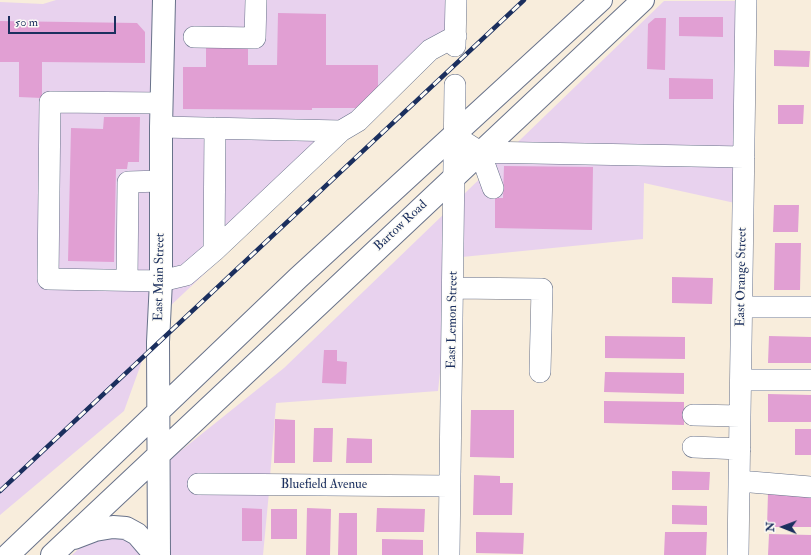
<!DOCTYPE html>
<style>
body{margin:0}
#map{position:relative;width:811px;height:555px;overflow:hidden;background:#f8eddc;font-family:"IM FELL Double Pica",serif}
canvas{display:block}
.north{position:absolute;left:763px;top:507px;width:40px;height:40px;-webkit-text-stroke:3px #fdfcf7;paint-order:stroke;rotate:271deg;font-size:11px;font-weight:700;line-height:16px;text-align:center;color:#1b2f5e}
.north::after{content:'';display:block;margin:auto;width:14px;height:18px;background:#1b2f5e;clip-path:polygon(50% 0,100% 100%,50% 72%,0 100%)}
.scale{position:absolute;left:8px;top:16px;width:108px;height:18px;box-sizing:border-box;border:2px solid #1b2f5e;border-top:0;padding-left:5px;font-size:12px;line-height:14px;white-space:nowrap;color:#1b2f5e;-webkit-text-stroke:3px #fdfcf7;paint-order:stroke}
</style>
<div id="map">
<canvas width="811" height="555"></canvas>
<div class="north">N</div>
<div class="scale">50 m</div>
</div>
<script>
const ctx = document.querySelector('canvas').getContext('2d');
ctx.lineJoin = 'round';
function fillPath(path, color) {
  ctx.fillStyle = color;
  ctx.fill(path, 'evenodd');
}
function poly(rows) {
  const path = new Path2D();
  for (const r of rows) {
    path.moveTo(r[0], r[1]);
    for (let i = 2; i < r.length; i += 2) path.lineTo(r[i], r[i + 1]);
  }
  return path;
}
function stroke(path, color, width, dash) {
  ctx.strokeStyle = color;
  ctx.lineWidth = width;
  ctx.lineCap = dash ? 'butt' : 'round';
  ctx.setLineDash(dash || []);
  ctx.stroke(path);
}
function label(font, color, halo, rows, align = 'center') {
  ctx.font = font + ' "IM FELL Double Pica",serif';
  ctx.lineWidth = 3;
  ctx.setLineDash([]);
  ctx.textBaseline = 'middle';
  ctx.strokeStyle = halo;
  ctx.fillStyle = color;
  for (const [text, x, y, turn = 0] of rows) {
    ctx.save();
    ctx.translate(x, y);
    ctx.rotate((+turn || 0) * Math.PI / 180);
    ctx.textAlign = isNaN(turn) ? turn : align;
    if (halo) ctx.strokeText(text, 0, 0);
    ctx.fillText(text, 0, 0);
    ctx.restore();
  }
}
fillPath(poly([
 [56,0,156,0,150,339,124,411,0,515,0,2,43,4],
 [173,0,447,0,446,47,168,308],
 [664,1,738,1,735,203,644,183,643,239,462,257,463,195],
 [446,212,444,336,438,391,276,403,270,477,190,477,190,491,269,492,263,555,168,555,168,461,284,368],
 [123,536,144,555,72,555,86,542]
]), '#e8d2ee');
fillPath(poly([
 [278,13,326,14,326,65,378,65,378,97,363,108,312,108,312,110,183,109,183,67,206,67,206,44,248,44,248,65,277,65],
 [679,17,723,17,723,37,679,36],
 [655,18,666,18,665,70,647,69,648,24],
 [0,21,137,23,145,32,145,63,42,62,42,98,19,97,19,62,0,62],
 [774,50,810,51,809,67,774,66],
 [669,78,713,79,713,99,669,99],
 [778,105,804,105,803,124,778,124],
 [104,117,140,117,139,162,128,162,127,169,116,169,114,262,68,261,71,128,103,129],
 [504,166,593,167,592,230,495,228,495,198,503,198],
 [774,205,799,205,798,232,773,232],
 [775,243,801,243,800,290,774,290],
 [672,277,713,278,712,304,672,303],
 [605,336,685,337,685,359,605,358],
 [769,336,811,337,811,363,768,363],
 [324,350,337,350,337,361,347,362,346,384,322,383],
 [605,372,684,373,684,394,604,392],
 [768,394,811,395,811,422,768,422],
 [604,401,684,402,684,425,604,423],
 [471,410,514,410,514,458,470,457],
 [275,419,295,420,295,463,274,463],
 [314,428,333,428,332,462,313,462],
 [795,429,811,429,811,455,795,455],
 [347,438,372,439,372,463,346,463],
 [672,471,710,472,709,490,672,490],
 [474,475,500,476,500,483,513,483,512,515,473,515],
 [768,493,811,494,811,527,767,527],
 [672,505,707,506,707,525,672,524],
 [242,508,262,509,262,541,242,541],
 [307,508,331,509,330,555,306,555],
 [377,508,425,509,424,532,376,532],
 [271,509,297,509,297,539,271,539],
 [339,513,357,513,357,555,338,555],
 [476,532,524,533,523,554,476,553],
 [665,532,707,532,706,555,664,555],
 [769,534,811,535,811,555,768,555],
 [382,539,423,540,423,555,382,555]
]), '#e19fd3');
const minor = poly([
 [194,37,255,38,256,0],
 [455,46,456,0],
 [161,103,50,102,48,279,161,281,186,275,214,251,341,131,358,121,430,50,456,36],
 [161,127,341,131],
 [455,136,480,152,744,157],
 [480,152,493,188],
 [214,251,215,128],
 [127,280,128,182,161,181],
 [454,288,542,289,540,372],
 [742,307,811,307],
 [741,380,811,380],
 [693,415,740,416],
 [693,447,740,449],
 [739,481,811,487],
 [198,484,450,486],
 [449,555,455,85],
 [738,555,746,0]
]);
const major = poly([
 [74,538,95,530,113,527,126,528,137,534,155,555],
 [8,555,298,278,601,0],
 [52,555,643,0],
 [159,555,158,342,161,281,161,127,164,0]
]);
stroke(minor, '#68728a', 22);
stroke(major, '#68728a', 24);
stroke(minor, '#fff', 21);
stroke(major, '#fff', 22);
const rail = poly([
 [0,491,524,0]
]);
stroke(rail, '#1b2f5e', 4.5);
stroke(rail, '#fdfcf7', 3, [9]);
label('13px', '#1b2f5e', '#fdfcf7', [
 ["Bartow Road",401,226,-43],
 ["East Main Street",160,277,-89],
 ["East Orange Street",742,277,-89],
 ["East Lemon Street",453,320,-89],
 ["Bluefield Avenue",324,485]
]);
</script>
